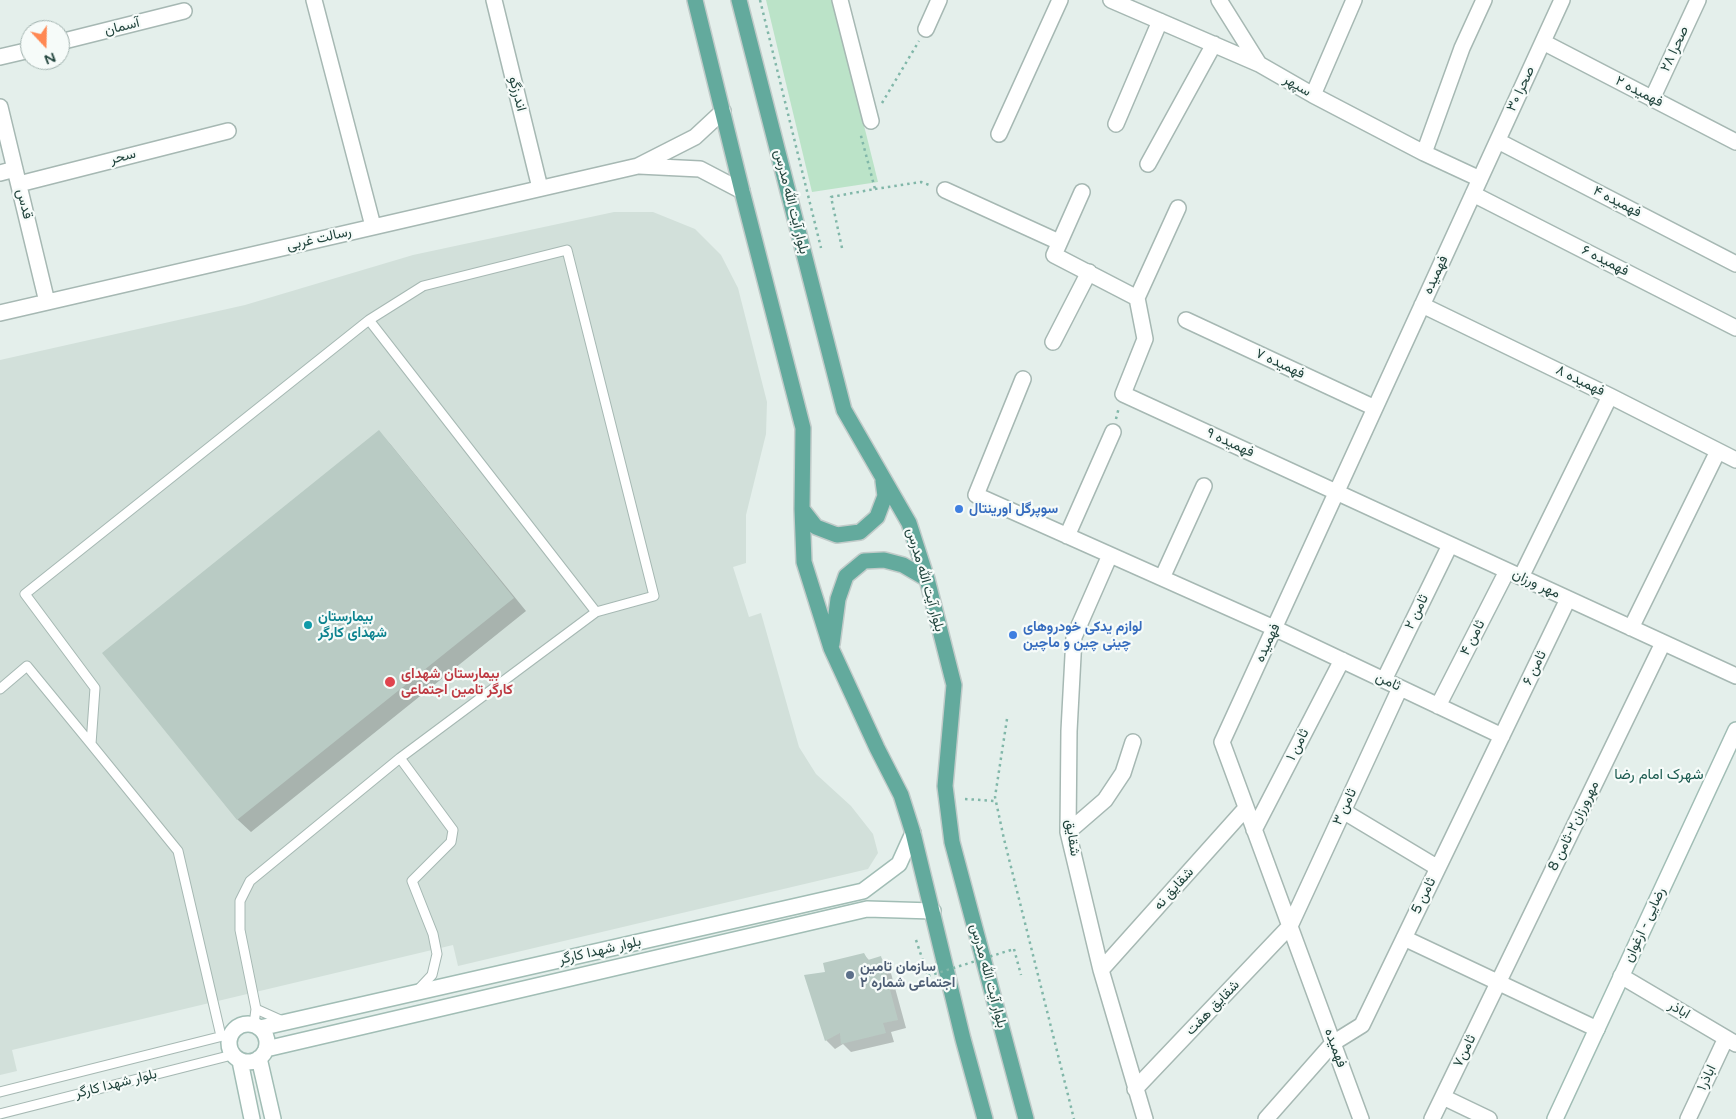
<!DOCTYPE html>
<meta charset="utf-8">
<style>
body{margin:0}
#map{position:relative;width:1736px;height:1119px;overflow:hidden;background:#e4efeb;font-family:"Varela Round",sans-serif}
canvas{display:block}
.north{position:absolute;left:20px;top:20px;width:50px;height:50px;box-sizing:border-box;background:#f6fbf9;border:1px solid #a1b2ae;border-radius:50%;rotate:159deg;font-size:14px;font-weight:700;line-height:20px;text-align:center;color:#21443d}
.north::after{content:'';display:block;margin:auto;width:18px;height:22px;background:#ff8853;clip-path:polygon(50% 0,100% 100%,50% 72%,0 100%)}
</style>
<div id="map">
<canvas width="1736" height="1119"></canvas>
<div class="north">N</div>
</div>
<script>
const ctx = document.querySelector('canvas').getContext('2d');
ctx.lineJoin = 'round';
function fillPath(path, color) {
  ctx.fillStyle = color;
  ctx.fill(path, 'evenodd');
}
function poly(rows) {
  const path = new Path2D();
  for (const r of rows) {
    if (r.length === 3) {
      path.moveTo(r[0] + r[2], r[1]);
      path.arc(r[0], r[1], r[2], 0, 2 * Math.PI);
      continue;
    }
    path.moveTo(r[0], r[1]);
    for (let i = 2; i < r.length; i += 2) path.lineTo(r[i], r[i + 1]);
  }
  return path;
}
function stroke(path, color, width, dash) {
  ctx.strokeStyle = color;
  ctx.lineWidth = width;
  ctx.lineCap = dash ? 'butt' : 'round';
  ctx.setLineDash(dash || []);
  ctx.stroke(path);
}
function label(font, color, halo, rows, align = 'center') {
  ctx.font = font + ' "Varela Round",Vazirmatn,sans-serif';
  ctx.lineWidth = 4.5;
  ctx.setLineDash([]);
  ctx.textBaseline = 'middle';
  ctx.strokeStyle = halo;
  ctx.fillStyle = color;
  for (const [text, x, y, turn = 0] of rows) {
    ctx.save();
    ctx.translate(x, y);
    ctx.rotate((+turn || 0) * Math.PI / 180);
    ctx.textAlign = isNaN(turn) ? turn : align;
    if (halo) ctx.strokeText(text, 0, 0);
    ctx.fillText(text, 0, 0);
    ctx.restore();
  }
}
fillPath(poly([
 [614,212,653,212,695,229,721,255,738,288,767,402,766,434,746,515,746,563,733,567,749,617,761,613,799,747,816,774,851,806,873,834,878,853,868,869,458,966,453,945,12,1050,17,1071,0,1075,0,360,245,305,413,255]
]), '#d2e0da');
fillPath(poly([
 [766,0,833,0,878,182,812,192]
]), '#bbe3c8');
fillPath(poly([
 [379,432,391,445,526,611,251,832,238,820,104,653],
 [863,954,870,961,881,958,889,966,906,1028,891,1032,894,1042,851,1052,843,1044,835,1049,826,1040,826,974]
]), '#0003');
fillPath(poly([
 [379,430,514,598,237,820,102,653],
 [864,953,868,960,881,956,898,1020,883,1023,886,1033,841,1044,840,1033,825,1041,804,975,825,972,823,963]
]), '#b9cbc4');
const lane = poly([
 [369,320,596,612],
 [0,689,27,666,91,744],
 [256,1009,285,1022],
 [254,1024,256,1009,240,930,240,901,250,881,400,758,453,830,451,842,412,881,433,934,437,954,432,975,417,991],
 [221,1036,178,851,91,744,95,688,25,594,369,320,423,286,567,250,654,596,596,612,400,758],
 [0,1092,231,1034],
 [0,1114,232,1055]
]);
const street = poly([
 [314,0,373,226],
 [494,0,540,188],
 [840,0,871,121],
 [1111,0,1259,64,1313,95,1424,153,1480,179],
 [1219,0,1259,64],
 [926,29,939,0],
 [60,42,184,11],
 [1543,42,1736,142],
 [0,57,30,50],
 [1313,95,1354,0],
 [1652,99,1698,0],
 [0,107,47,302],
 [1116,124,1160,21],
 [999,134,1060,0],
 [1498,141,1736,264],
 [1424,153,1462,48,1484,0],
 [1148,164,1214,44],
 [639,166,700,169,742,191],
 [0,173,15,169],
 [19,184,228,131],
 [945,190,1059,242],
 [1082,192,1054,255,1137,298],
 [1473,194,1736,328],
 [1178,208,1137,298,1145,339,1123,394,1736,676],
 [1422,305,1610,396,1736,460],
 [0,313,638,166,695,137,723,111],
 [1186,320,1375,408],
 [1053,342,1089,272],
 [1023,379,976,495,1274,628,1502,736],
 [1067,536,1113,432],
 [1110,555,1074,637,1069,731,1068,832,1101,970,1145,1119],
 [1521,577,1610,396],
 [1162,578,1204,486],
 [1631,628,1718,451],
 [1384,680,1450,545],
 [1438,706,1507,571],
 [1343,811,1438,868],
 [1254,830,1342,660],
 [1068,832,1105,800,1123,773,1133,742],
 [1404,938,1597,1029],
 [1101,970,1246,808],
 [1621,976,1736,1044],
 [1135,1089,1290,926,1400,688],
 [1443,1097,1489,1119],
 [1266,1119,1333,1043,1362,1025,1568,599],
 [1361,1119,1222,742,1562,0],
 [1432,1119,1663,643],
 [1688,1119,1726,1038]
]);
const secondary = poly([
 [248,1043,19],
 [260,1028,863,891,899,864,913,833],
 [266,1049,867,909,933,911],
 [259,1058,273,1119],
 [240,1061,252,1119],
 [1555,1119,1736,730]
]);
const primary = poly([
 [695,0,742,191,803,428,802,509,804,562,831,648,877,748,901,795,913,833,963,1039,985,1119],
 [739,0,844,410,909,523,927,579,954,685,945,786,952,842,1026,1119],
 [802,509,816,527,837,535,860,532,877,517,885,496,883,481],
 [832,644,838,599,846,576,864,561,884,560,903,565,927,579]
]);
stroke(lane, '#a6b8b3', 11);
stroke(street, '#a6b8b3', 18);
stroke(secondary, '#a1bdb5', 18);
stroke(primary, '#c1cbc9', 18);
stroke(poly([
 [760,0,821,248],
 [882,103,919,41],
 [875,189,921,182,932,186],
 [842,248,831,197,875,189,860,132],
 [1116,419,1119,407],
 [1007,719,995,797,1004,839,1074,1119],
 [965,799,995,801],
 [916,940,928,976],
 [1014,949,1021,975]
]), '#81b7a9', 2.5, [2.5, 4]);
stroke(lane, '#fff', 9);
stroke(street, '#fff', 15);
stroke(secondary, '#fff', 15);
stroke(primary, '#63aa9d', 15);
stroke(poly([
 [928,976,1014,949]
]), '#81b7a9', 2.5, [2.5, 4]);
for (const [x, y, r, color] of [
 [959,509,5,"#3f7fe0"],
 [308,625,5,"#0f9aa8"],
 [1013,635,5,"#3f7fe0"],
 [390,682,6,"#e0444e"],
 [850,975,5,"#5c6f8a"]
]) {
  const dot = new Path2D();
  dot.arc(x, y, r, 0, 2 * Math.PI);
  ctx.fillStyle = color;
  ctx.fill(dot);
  stroke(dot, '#f6fbf9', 2);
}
label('14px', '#21443d', '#f6fbf9', [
 ["آسمان",122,27,-14],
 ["صحرا ۲۸",1675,49,-65],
 ["سپهر",1297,86,30],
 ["صحرا ۳۰",1521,89,-65],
 ["فهمیده ۲",1639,92,27],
 ["اندرزگو",517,94,76],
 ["سحر",123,157,-14],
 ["بلوار آیت الله مدرس",791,202,76],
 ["فهمیده ۴",1617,202,27],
 ["قدس",24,204,76],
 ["رسالت غربی",319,239,-13],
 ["فهمیده ۶",1605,261,27],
 ["فهمیده",1436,275,-65],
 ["فهمیده ۷",1280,364,25],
 ["فهمیده ۸",1580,381,26],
 ["فهمیده ۹",1230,443,25],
 ["بلوار آیت الله مدرس",925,580,74],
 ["مهر ورزان",1536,584,25],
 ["ثامن ۲",1417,612,-64],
 ["ثامن ۴",1473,638,-63],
 ["فهمیده",1268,643,-65],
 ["ثامن ۶",1535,668,-64],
 ["ثامن",1388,682,25],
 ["ثامن ۱",1298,745,-63],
 ["ثامن ۳",1345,807,-65],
 ["مهرورزان۲-ثامن 8",1574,826,-64],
 ["شقایق",1072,838,82],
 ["شقایق نه",1174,889,-48],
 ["ثامن 5",1424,896,-64],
 ["رضایی - ارغوان",1645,925,-65],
 ["بلوار شهدا کارگر",600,951,-13],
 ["بلوار آیت الله مدرس",988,976,75],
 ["شقایق هفت",1213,1008,-46],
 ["اباذر",1679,1010,30],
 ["فهمیده",1335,1048,70],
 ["ثامن۷",1465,1051,-64],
 ["اباذر۱",1707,1078,-65],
 ["بلوار شهدا کارگر",116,1084,-14]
]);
label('bold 14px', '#366cbe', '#f6fbf9', [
 ["سوپرگل اورینتال",969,509],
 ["لوازم یدکی خودروهای",1023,627],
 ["چینی چین و ماچین",1023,643]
], 'left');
label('bold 14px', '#0d838f', '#f6fbf9', [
 ["بیمارستان",318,617],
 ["شهدای کارگر",318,633]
], 'left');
label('bold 14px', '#be3a42', '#f6fbf9', [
 ["بیمارستان شهدای",401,674],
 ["کارگر تامین اجتماعی",401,690]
], 'left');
label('bold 14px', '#4e5e75', '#f6fbf9', [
 ["سازمان تامین",860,967],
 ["اجتماعی شماره ۲",860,983]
], 'left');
label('15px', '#19594e', '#f6fbf9', [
 ["شهرک امام رضا",1659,775]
]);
</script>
